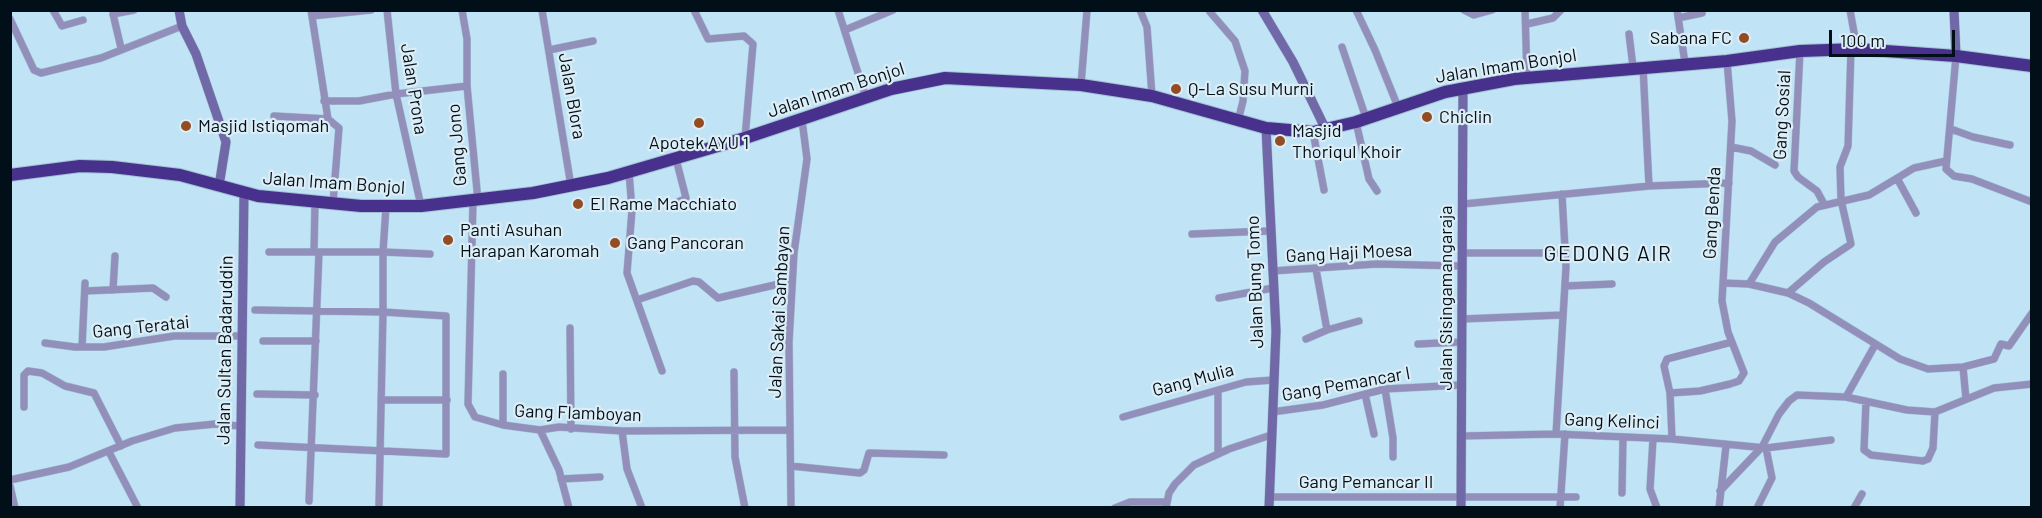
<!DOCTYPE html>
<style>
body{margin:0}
#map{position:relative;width:2042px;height:518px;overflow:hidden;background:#c0e3f5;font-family:Barlow,sans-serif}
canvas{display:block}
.frame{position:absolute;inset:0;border:12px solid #000f18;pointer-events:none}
.scale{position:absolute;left:1829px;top:30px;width:126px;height:27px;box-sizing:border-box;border:3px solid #000f18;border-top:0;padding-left:8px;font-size:18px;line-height:21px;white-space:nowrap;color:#000f18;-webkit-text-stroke:4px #dcedf6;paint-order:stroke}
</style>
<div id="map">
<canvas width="2042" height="518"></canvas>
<div class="frame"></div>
<div class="scale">100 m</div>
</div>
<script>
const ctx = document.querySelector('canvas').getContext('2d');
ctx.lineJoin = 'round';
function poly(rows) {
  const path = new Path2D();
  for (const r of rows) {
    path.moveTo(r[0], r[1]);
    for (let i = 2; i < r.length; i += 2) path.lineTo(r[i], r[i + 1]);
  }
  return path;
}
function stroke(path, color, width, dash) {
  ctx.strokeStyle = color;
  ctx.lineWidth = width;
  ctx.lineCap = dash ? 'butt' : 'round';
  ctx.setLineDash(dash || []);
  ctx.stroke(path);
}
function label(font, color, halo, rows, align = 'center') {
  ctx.font = font + ' Barlow,sans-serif';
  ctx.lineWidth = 4.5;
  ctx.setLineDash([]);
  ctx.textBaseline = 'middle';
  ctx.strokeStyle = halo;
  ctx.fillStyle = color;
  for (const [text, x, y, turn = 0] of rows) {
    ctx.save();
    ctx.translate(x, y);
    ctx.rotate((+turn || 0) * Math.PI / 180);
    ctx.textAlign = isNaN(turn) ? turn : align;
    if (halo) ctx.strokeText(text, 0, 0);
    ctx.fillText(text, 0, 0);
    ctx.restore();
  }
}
const street = poly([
 [53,10,62,26,83,20],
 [311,10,328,119,339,128,333,203],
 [387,10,396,94,421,206],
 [462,10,467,39,467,86,478,201],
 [542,10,571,186],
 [694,10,708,39,744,36,753,44,745,138],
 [838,10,866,98],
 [1140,10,1147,27,1152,96],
 [1356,10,1375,50,1398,107],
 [1464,10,1474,15,1492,10],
 [1525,10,1527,77],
 [1677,10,1685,63],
 [1850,10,1857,49],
 [1210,12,1235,41,1245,71,1243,101,1238,121],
 [312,16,371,10],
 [1678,18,1702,13],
 [10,19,34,70,41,73,101,58,182,26],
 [1527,24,1553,18,1561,10],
 [845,30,893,10],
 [1629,34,1633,67],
 [1342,47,1366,118],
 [121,48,113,14,134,10],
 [549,50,593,41],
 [1800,51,1794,171,1798,177,1817,191,1824,204],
 [1956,56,1946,169,1954,176,1972,179,2032,202],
 [1643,67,1649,186],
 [1081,85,1087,10],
 [324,101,359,101,396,94,467,86],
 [274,116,328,119],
 [1356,122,1369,179,1377,191],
 [1951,129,1973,137,2010,145],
 [1313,132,1324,190],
 [1731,147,1751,151,1775,165],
 [629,172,632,210,627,273,662,371],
 [1898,180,1916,213],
 [473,202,468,404,475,417,503,425,540,430,559,427,622,431,789,430],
 [676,203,686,198,676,159],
 [1463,204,1649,186,1729,183],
 [386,207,383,252,430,254],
 [1192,234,1269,231],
 [314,252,315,202],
 [1462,253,1565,253],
 [1316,269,1327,330,1359,321],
 [1272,271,1377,264,1462,266],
 [1723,283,1749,284,1788,293,1809,303,1900,359,1928,369,1963,367,1994,359,2001,344,2009,346,2032,313],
 [1749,284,1775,242,1817,207,1869,195,1914,168,1946,161],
 [1565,286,1612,284],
 [113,290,115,256],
 [85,291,153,288,166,297],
 [1788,293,1824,262,1851,244,1841,200,1840,167,1848,146,1851,49],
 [1219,298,1273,288],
 [637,300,693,281,699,282,718,298,792,281],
 [255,310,383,312,379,505],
 [1462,319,1562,315],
 [570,328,571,429],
 [1306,339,1327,330],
 [263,341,316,341],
 [45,343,75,347,104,347,174,336,241,336],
 [1418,344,1462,342],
 [82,347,85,283],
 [1963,367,1966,399],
 [734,372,735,457,745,508],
 [503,374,503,425],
 [1385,389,1393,438,1393,457],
 [1218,390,1218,453],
 [1670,393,1664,366,1667,359,1732,342],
 [257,394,315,395],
 [1365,394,1374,434],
 [1846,397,1875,345],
 [381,400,447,400],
 [1866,402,1864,450,1871,455,1923,461,1928,459,1933,448,1935,412],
 [24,407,24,375,28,371,42,373,65,386,94,393,121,446],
 [1272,412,1323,405,1385,389,1461,385],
 [1123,417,1246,382,1273,380],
 [540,430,559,470,569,508],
 [622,431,627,469,642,508],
 [1556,434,1566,267,1562,194],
 [1461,436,1556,434,1672,439,1766,448,1831,440],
 [1653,439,1650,489,1657,508],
 [1672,439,1670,393,1700,391,1730,384,1739,381,1744,373,1728,332,1722,301,1732,121,1727,61],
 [258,445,446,454,446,316,383,312,383,252,269,252],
 [109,452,138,508],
 [791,466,860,473,864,470,869,453,944,455],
 [561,479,600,477],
 [10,480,69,467,132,441,175,428,215,424,240,426],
 [10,486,15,508],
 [1720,491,1762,447,1779,414,1789,401,1797,395,1846,397,1907,410,1935,412,1994,388,2032,384],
 [1622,493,1623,437],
 [1271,497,1576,497],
 [309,501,319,252],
 [791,508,789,342,794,253,807,159,802,120],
 [1115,508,1130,502,1166,502],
 [1166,508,1169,493,1175,484,1194,465,1229,449,1271,435],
 [1560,508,1565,434],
 [1719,508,1726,446],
 [1757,508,1772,478,1766,448],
 [1854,508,1862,494]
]);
const secondary = poly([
 [179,10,182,26,196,54,226,142,219,186],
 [1262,10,1293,62,1326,130],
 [1954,10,1956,56],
 [1266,128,1276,331,1269,508],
 [240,508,244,192],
 [1461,508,1463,88]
]);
const highway = poly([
 [10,175,80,166,112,167,180,175,258,196,361,206,421,206,533,193,608,178,745,138,891,89,945,78,1081,85,1152,96,1266,128,1313,132,1356,122,1445,92,1514,79,1727,61,1800,51,1857,49,1956,56,2032,66]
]);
stroke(street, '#a1c1d2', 8);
stroke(secondary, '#a1c1d2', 10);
stroke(highway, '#a1c1d2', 14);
stroke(street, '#938fbb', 7);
stroke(secondary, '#7168a8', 9);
stroke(highway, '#47318c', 12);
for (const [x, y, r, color] of [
 [1744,38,6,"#924d24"],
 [1176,89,6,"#924d24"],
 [1427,117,6,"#924d24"],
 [699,123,6,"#924d24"],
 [186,126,6,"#924d24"],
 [1280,141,6,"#924d24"],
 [578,204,6,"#924d24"],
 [448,240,6,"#924d24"],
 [615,243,6,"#924d24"]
]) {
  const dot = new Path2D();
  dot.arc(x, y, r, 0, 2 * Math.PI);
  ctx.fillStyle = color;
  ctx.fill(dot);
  stroke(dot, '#dcedf6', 2);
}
label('18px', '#000f18', '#dcedf6', [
 ["Sabana FC",1732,38,"right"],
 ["Q-La Susu Murni",1188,89],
 ["Chiclin",1439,117],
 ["Masjid Istiqomah",198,126],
 ["Masjid",1292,131],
 ["Thoriqul Khoir",1292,152],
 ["Apotek AYU 1",699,143,"center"],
 ["El Rame Macchiato",590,204],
 ["Panti Asuhan",460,230],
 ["Harapan Karomah",460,251],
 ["Gang Pancoran",627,243]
], 'left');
label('18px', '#000f18', '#dcedf6', [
 ["Jalan Imam Bonjol",1506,66,-9],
 ["Jalan Prona",414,89,81],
 ["Jalan Imam Bonjol",836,90,-18],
 ["Jalan Blora",572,96,80],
 ["Gang Sosial",1782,115,-87],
 ["Gang Jono",457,145,-95],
 ["Jalan Imam Bonjol",334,183,4],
 ["Gang Benda",1712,213,-87],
 ["Gang Haji Moesa",1349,253,-3],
 ["Jalan Bung Tomo",1255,282,-92],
 ["Jalan Sisingamangaraja",1446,298,-90],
 ["Jalan Sakai Sambayan",779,312,-87],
 ["Gang Teratai",141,327,-6],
 ["Jalan Sultan Badaruddin",225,350,-89],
 ["Gang Mulia",1193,380,-15],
 ["Gang Pemancar I",1346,384,-10],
 ["Gang Flamboyan",578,413,2],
 ["Gang Kelinci",1612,421,2],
 ["Gang Pemancar II",1366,482]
]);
ctx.letterSpacing = '1.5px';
label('21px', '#000f18', '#dcedf6', [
 ["GEDONG AIR",1608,254]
]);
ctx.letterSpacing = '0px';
</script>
